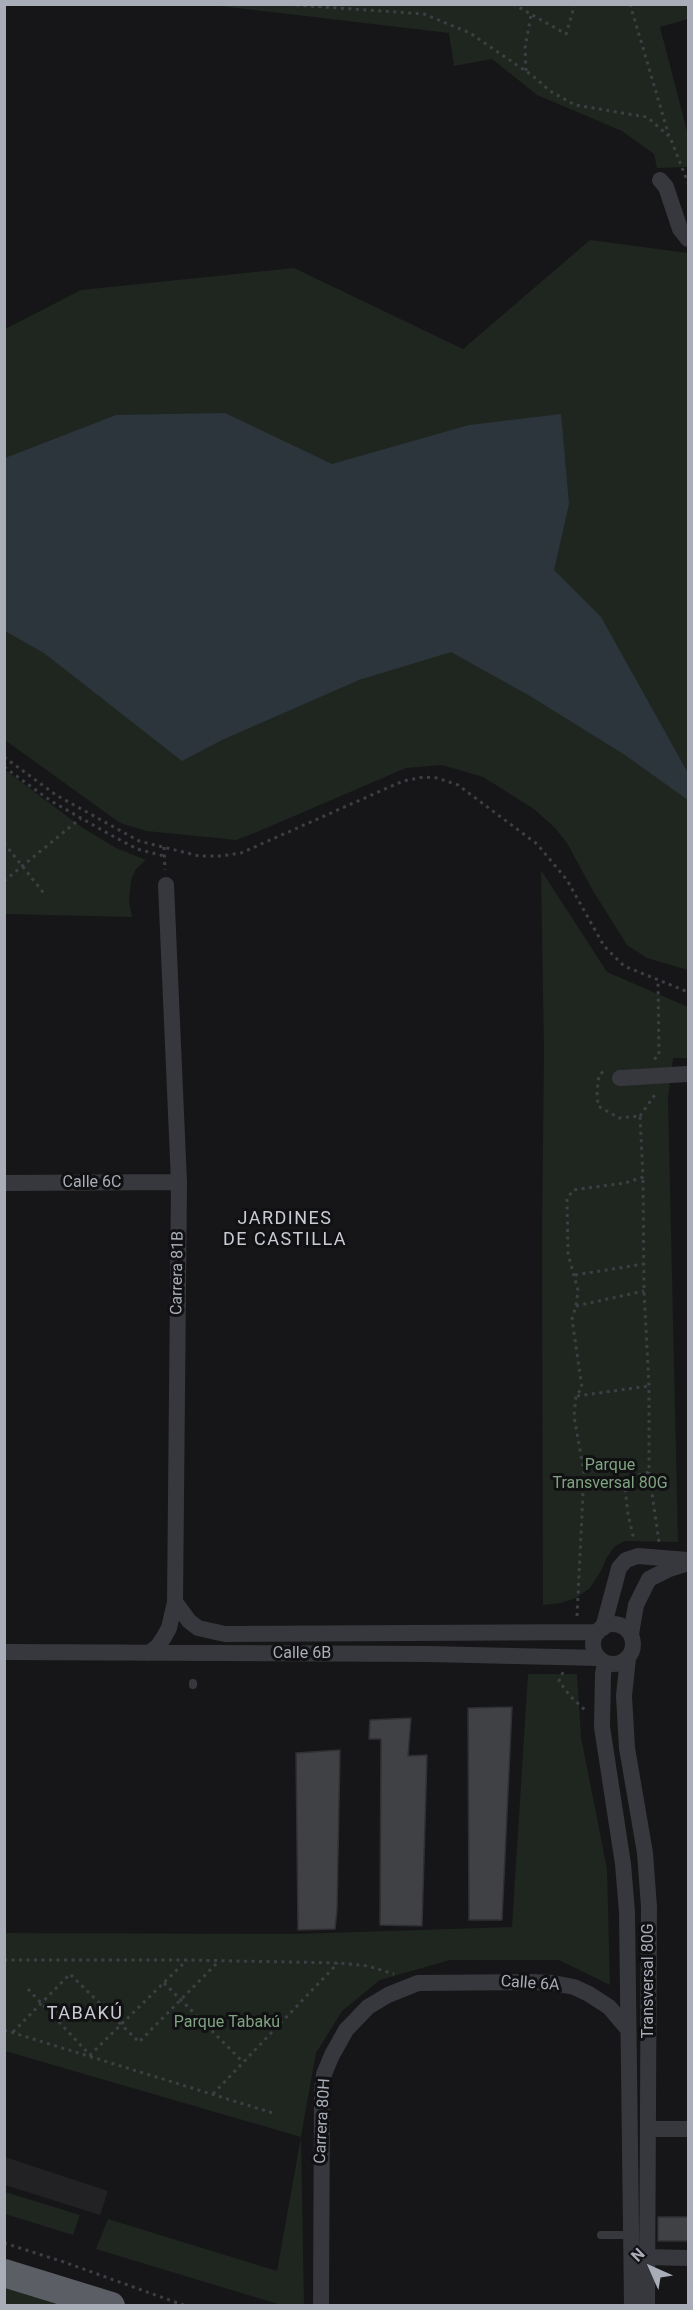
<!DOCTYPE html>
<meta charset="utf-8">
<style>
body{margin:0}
#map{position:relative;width:693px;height:2310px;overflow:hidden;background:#161618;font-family:Roboto,sans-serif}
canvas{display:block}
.frame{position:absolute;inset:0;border:6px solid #a8adb8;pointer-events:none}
.north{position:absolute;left:621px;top:2238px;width:60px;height:60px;-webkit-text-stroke:4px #111113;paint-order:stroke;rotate:315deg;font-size:16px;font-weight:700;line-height:24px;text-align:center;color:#a8adb8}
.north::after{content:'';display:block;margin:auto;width:21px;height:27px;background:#a8adb8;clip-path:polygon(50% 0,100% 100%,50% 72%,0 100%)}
</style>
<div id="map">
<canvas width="693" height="2310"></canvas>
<div class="frame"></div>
<div class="north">N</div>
</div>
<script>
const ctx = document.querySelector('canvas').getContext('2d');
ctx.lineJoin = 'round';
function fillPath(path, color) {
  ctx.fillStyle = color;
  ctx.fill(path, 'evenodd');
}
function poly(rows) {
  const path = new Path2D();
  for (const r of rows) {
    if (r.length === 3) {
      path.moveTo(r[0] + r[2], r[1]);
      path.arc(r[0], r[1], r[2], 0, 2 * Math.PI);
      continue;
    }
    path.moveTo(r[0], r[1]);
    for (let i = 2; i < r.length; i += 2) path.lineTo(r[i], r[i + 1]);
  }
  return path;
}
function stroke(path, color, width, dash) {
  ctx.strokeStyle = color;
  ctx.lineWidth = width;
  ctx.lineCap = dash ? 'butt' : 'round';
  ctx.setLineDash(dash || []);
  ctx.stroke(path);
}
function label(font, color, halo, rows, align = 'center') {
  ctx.font = font + ' Roboto,sans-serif';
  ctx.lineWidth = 6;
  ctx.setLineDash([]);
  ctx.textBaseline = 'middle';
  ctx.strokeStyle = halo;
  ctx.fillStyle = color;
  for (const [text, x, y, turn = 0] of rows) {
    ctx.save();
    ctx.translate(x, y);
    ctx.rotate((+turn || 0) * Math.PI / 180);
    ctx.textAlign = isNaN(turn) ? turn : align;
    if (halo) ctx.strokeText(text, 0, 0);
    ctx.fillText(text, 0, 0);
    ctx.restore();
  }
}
fillPath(poly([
 [5,2157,108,2191,100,2215,5,2185]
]), '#222225');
fillPath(poly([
 [212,5,688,5,688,19,660,27,688,135,688,167,657,168,654,154,622,131,537,95,492,59,454,66,449,33],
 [590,240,688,253,688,970,647,958,627,945,593,891,567,843,555,828,534,809,483,777,442,765,406,768,257,832,236,840,217,838,146,831,120,823,5,740,5,329,81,290,294,268,463,349],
 [5,770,83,828,116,848,146,860,136,869,131,880,129,900,132,917,5,914],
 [541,870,607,972,688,1007,688,1058,673,1058,668,1098,678,1542,625,1541,615,1546,607,1557,601,1571,590,1588,576,1598,561,1603,543,1605,542,1241,544,1051],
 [528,1674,577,1674,581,1737,607,1869,610,1985,559,1960,450,1960,380,1980,342,2011,316,2053,301,2136,304,2305,281,2305,96,2249,108,2219,277,2271,301,2137,5,2051,5,1933,296,1934,512,1927],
 [5,2192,80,2215,73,2235,5,2214],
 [5,2287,66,2305,5,2305]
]), '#1e261f');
fillPath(poly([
 [225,413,332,464,469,425,561,414,569,504,554,570,601,617,688,773,688,800,625,755,530,696,451,652,359,680,222,740,182,761,44,653,5,631,5,458,116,415]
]), '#2c353c');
const building = poly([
 [512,1707,502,1920,469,1920,468,1708,512,1707],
 [411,1718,408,1756,427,1755,422,1926,380,1925,381,1739,369,1739,370,1720,411,1718],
 [340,1750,337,1910,335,1929,298,1930,296,1753,340,1750],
 [658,2217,688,2217,688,2241,658,2241,658,2217]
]);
fillPath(building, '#404145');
stroke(building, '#303034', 1.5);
stroke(poly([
 [281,4,424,14,470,33,533,76,550,91,575,105,647,117,670,137,688,183],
 [513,4,566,34,575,4],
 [630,4,669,136],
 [526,71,525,48,531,15],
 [4,757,56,795,139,841,199,856,221,856,241,853,403,781,424,777,437,778,458,785,537,844,567,880,604,946,624,966,688,992],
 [4,767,51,801,109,834,137,849,164,856],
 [4,843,46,896],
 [164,847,165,870],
 [4,881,81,818],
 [654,1059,659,1056,658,980],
 [640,1116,656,1093],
 [575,1275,644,1264],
 [576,1306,644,1291],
 [577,1396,649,1386],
 [649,1472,659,1542],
 [624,1479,649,1472,649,1386,644,1291,643,1177],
 [583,1487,616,1483,624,1479,628,1514,634,1540],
 [577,1616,584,1473,574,1416,576,1396,582,1388,572,1319,576,1306,578,1290,568,1254,567,1199,573,1190,625,1183,643,1177,640,1116,619,1118,598,1106,597,1091,599,1075,605,1070],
 [563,1672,559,1681,570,1696,586,1711],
 [4,1960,187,1960,339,1963,368,1966,394,1974],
 [164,1983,243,2062],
 [28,1989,90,2055,187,1960],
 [4,2030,276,2114],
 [13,2032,70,1974,139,2042,219,1961],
 [213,2094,338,1963],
 [4,2243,64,2262,186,2306]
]), '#3d3f44', 3, [3, 4.5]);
stroke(poly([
 [193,1683,193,1685],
 [601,2235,630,2235]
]), '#37383d', 8);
stroke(poly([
 [660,180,666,187,680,229,688,239],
 [620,1078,688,1074],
 [4,1183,179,1182],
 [175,1602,189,1621,198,1628,225,1634,598,1632],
 [613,1644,20],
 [603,1628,619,1568,626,1560,638,1556,688,1560],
 [631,1634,636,1605,649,1579,669,1569,688,1563],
 [4,1652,429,1654,599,1658],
 [149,1653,158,1646,164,1637,169,1628,175,1602,179,1182,166,885],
 [628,1658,624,1696,627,1748,645,1853,649,1907,647,2306],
 [605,1663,603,1674,602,1727,623,1864,627,1912,632,2306],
 [648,2129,688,2129],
 [646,2257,688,2258],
 [321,2306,322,2089,324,2074,332,2055,346,2030,368,2007,388,1995,418,1983,531,1982,553,1983,574,1987,589,1994,609,2007,627,2028]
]), '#37383d', 16);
stroke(poly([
 [4,2273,111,2306]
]), '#5b5e65', 28);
label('16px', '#a8adb8', '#111113', [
 ["Calle 6C",92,1183],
 ["Carrera 81B",178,1273,-89],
 ["Calle 6B",302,1654],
 ["Transversal 80G",649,1981,-90],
 ["Calle 6A",530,1984,4],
 ["Carrera 80H",323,2121,-87]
]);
label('16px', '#7fa381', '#111113', [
 ["Parque",610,1466],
 ["Transversal 80G",610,1484],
 ["Parque Tabakú",227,2023]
]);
ctx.letterSpacing = '1.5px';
label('18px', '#c9ccd4', '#111113', [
 ["JARDINES",285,1219],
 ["DE CASTILLA",285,1240],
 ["TABAKÚ",85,2014]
]);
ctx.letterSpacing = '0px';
</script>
